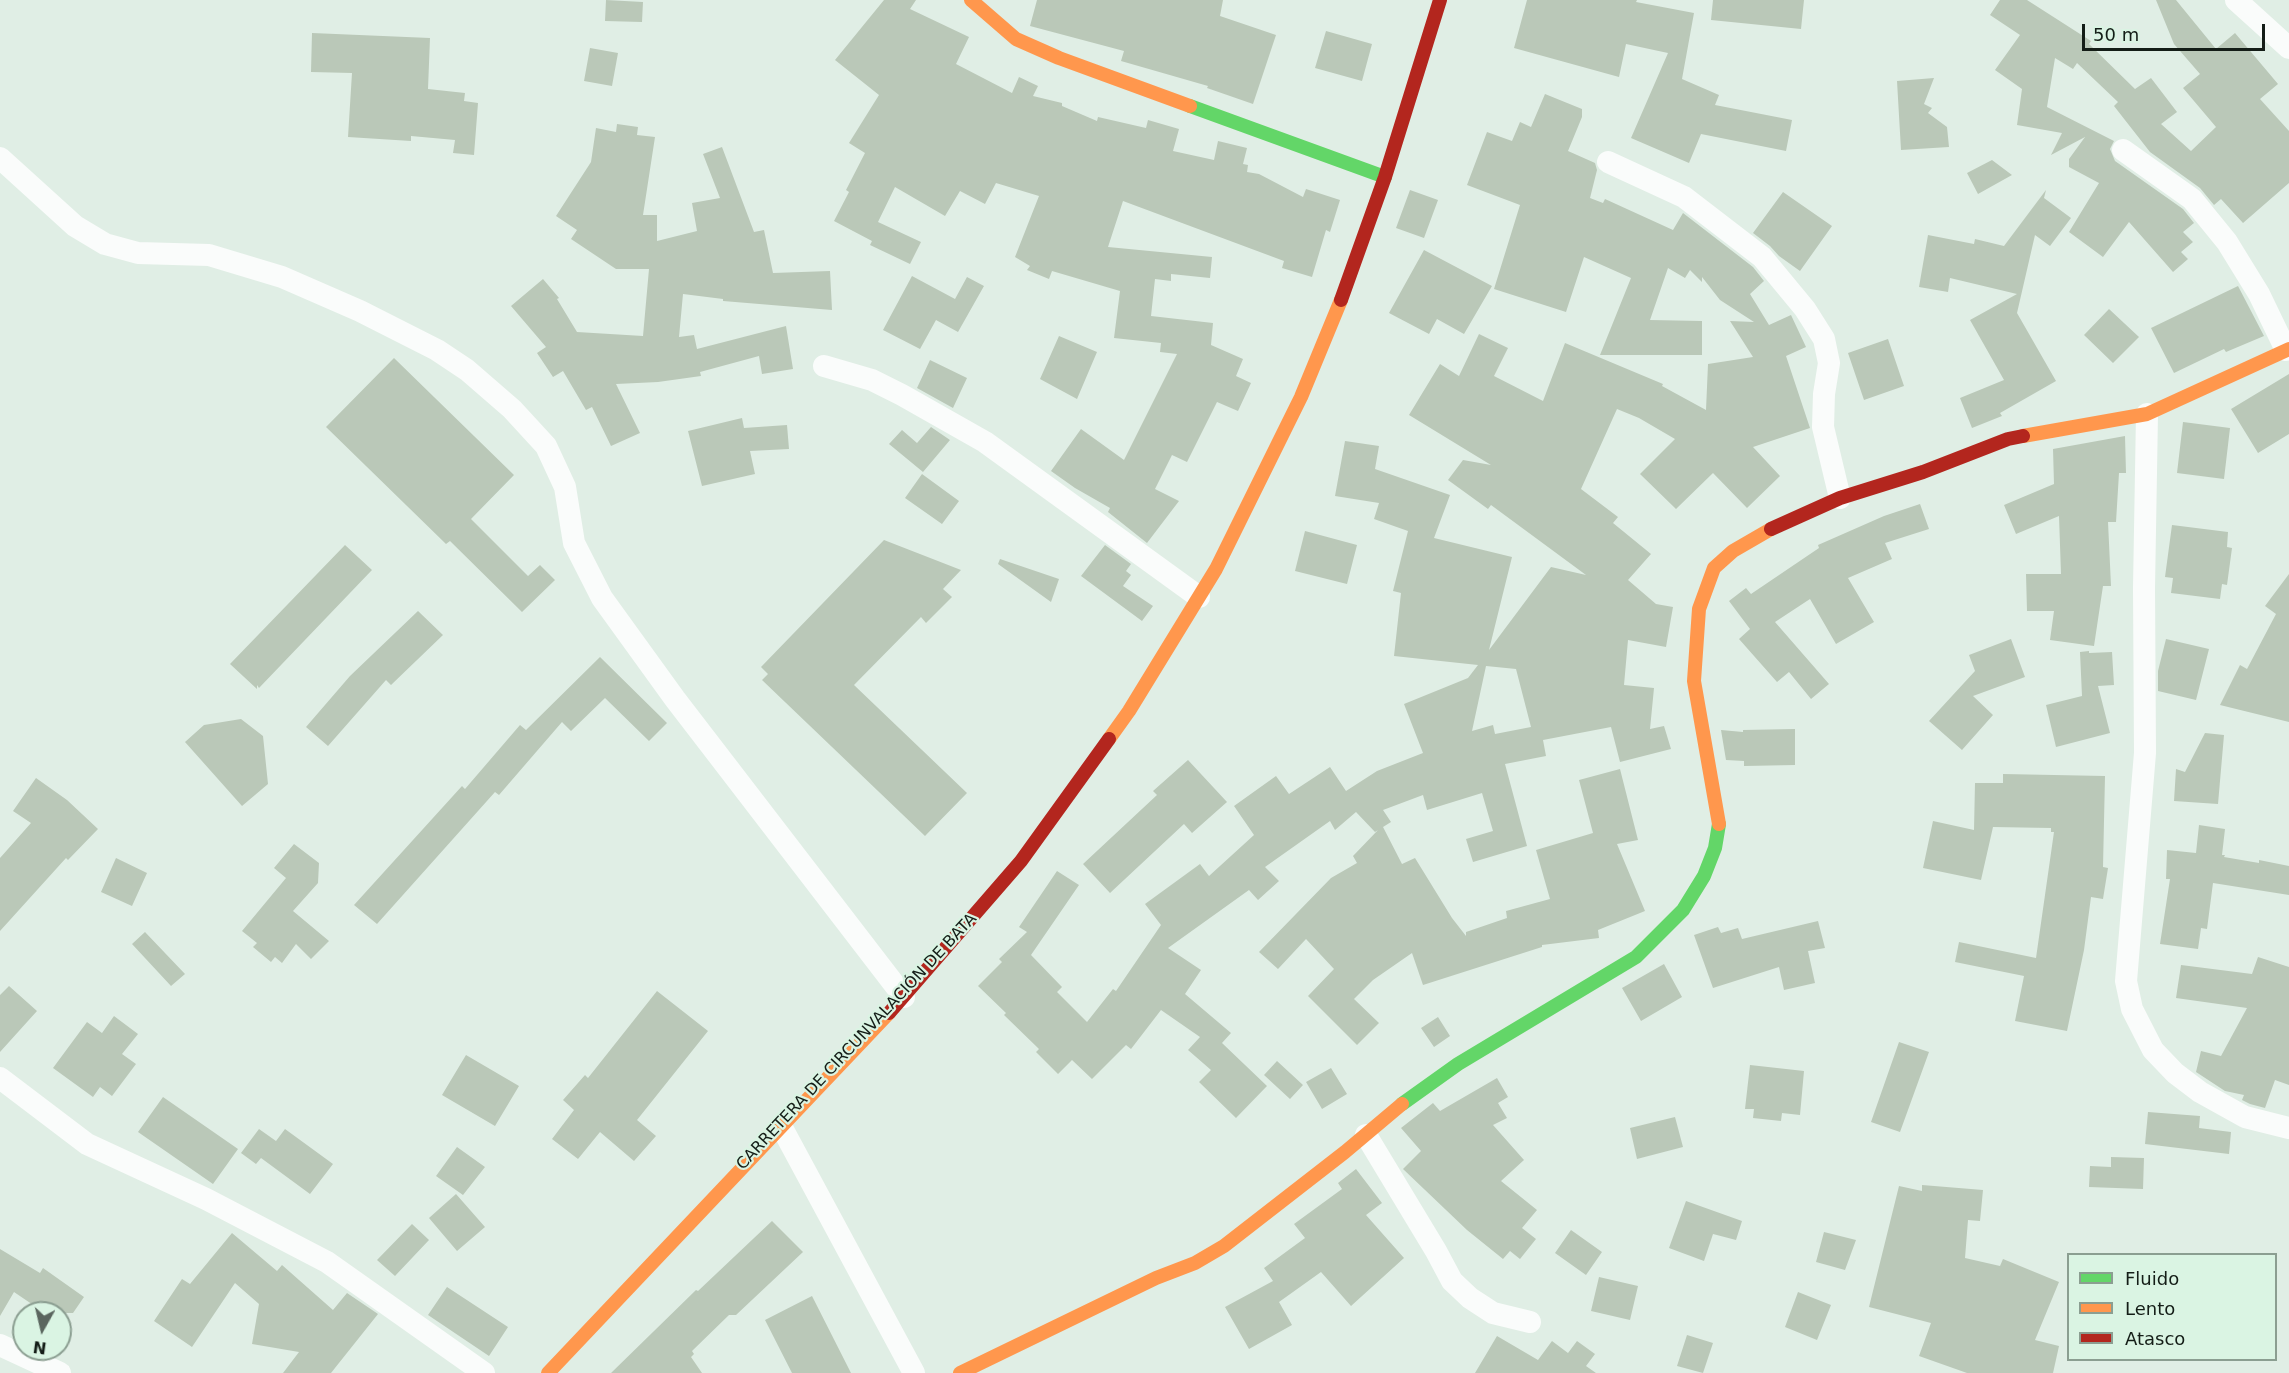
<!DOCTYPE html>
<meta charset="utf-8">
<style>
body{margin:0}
#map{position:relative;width:2289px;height:1373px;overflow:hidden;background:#e0eee5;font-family:"DejaVu Sans",sans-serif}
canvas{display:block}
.legend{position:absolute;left:2067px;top:1253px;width:210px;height:108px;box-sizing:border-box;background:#daf4e3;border:2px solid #8b9e91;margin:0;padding:8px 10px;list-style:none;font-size:18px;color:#141d17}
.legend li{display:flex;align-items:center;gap:12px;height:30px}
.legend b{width:30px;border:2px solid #8b9e91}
.north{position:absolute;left:12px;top:1301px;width:60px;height:60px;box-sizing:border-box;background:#daf4e3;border:2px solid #8b9e91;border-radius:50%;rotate:188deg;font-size:16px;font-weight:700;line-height:24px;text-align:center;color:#141d17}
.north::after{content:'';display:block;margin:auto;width:21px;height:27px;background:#5b665f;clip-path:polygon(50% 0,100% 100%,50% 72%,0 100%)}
.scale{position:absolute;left:2082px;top:24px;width:183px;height:27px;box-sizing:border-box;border:3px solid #141d17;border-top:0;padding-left:8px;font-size:18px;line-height:21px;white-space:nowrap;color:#141d17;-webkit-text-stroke:4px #daf4e3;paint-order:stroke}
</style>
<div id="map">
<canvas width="2289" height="1373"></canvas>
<ul class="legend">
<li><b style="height:8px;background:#63d668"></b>Fluido</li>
<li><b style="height:8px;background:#ff974d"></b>Lento</li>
<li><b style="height:8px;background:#b3261e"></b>Atasco</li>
</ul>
<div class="north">N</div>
<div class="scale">50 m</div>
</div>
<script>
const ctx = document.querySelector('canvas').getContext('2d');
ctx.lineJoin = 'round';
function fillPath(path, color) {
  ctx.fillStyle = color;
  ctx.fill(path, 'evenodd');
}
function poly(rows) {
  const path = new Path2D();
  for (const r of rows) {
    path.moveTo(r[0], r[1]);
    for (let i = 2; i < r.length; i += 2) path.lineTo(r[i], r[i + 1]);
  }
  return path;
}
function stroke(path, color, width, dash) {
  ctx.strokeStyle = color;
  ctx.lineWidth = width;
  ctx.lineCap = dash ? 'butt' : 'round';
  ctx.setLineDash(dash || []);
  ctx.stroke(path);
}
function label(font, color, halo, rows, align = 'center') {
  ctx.font = font + ' "DejaVu Sans",sans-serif';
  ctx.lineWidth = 4.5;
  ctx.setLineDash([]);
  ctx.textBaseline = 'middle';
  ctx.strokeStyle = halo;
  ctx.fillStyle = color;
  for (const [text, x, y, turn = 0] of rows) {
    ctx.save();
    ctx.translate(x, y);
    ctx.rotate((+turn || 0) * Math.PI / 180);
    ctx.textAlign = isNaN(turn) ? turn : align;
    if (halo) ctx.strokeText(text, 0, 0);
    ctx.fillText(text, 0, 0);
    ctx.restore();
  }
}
fillPath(poly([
 [606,0,643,2,642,22,605,21],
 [884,0,916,0,910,9,969,37,956,64,1012,93,1019,77,1038,86,1033,96,1062,103,1062,106,1097,121,1098,117,1146,128,1148,120,1179,129,1173,151,1214,160,1218,141,1247,148,1243,164,1248,165,1247,172,1259,174,1303,197,1306,189,1340,200,1330,232,1326,230,1312,277,1282,268,1284,261,1123,201,1108,247,1212,257,1210,278,1171,274,1171,281,1155,279,1151,316,1213,323,1211,345,1243,359,1236,376,1251,383,1238,411,1217,402,1187,462,1172,455,1155,489,1179,501,1147,543,1108,512,1110,508,1075,488,1051,471,1081,429,1124,460,1177,354,1160,352,1161,343,1114,338,1120,291,1052,271,1049,279,1027,270,1030,266,1015,257,1039,196,996,183,985,204,960,191,945,216,895,187,878,222,921,242,910,264,870,245,872,241,834,221,849,192,846,190,865,153,849,143,879,95,835,60],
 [1037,0,1223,0,1220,16,1276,35,1253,104,1207,88,1208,86,1121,61,1124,51,1030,26],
 [1527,0,1637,0,1636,2,1694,13,1682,79,1719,95,1715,105,1792,120,1786,151,1701,134,1689,163,1631,138,1668,53,1626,44,1619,77,1514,48],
 [1713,0,1804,0,1801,29,1711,20],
 [2000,0,2027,0,2091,41,2089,44,2135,89,2151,78,2177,112,2161,124,2191,151,2216,127,2183,88,2200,74,2174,44,2156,0,2176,0,2216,49,2235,33,2278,84,2260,99,2289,131,2289,183,2243,223,2221,199,2214,205,2200,188,2150,152,2114,106,2118,102,2077,63,2073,69,2055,58,2047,107,2114,141,2110,149,2115,161,2183,209,2194,223,2183,232,2193,242,2181,252,2188,259,2173,272,2129,222,2103,257,2069,232,2099,183,2069,167,2069,159,2085,137,2051,155,2062,133,2017,125,2022,89,1995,70,2020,35,1990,15],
 [1326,31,1372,44,1362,81,1315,68],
 [312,33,430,38,428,89,465,93,464,101,478,103,474,155,453,153,455,140,411,136,411,141,348,137,352,73,311,72],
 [590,48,618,53,612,86,584,81],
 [1934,78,1924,104,1932,108,1928,113,1947,127,1949,147,1901,150,1897,81],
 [1545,94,1582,109,1582,117,1568,151,1595,163,1597,170,1590,198,1603,203,1605,199,1673,230,1683,213,1753,267,1764,281,1750,294,1769,325,1791,315,1806,347,1786,356,1810,428,1753,447,1780,476,1747,508,1713,473,1676,509,1640,474,1675,439,1639,418,1617,409,1581,489,1618,517,1613,523,1651,554,1628,580,1656,604,1673,607,1666,647,1628,640,1624,685,1654,688,1650,729,1664,726,1671,749,1620,762,1611,727,1543,740,1546,756,1505,764,1527,846,1473,862,1466,839,1493,831,1482,793,1427,810,1423,795,1383,810,1391,822,1383,827,1402,864,1415,858,1452,918,1466,936,1466,932,1507,918,1506,911,1550,899,1536,850,1593,833,1579,780,1620,769,1638,840,1617,844,1645,911,1598,930,1599,938,1542,945,1542,947,1423,985,1412,953,1373,980,1354,999,1379,1023,1357,1045,1308,996,1334,969,1306,939,1278,969,1259,952,1331,878,1357,863,1353,856,1378,830,1375,832,1356,812,1335,830,1330,821,1265,867,1279,881,1258,900,1249,890,1168,948,1201,970,1185,994,1231,1033,1222,1043,1267,1086,1236,1118,1199,1082,1211,1070,1188,1050,1200,1037,1161,1010,1131,1049,1126,1045,1092,1079,1072,1060,1058,1074,1036,1052,1039,1049,1004,1015,1006,1013,978,986,1002,962,999,959,1027,932,1019,927,1057,871,1079,885,1031,955,1062,987,1057,992,1087,1022,1113,989,1116,991,1161,925,1145,904,1200,864,1209,876,1254,835,1234,806,1276,776,1289,794,1330,767,1346,791,1377,771,1423,753,1404,704,1468,678,1478,665,1394,656,1401,593,1393,591,1408,531,1374,519,1379,503,1335,496,1345,441,1379,446,1375,469,1450,495,1434,538,1512,557,1489,650,1551,567,1586,575,1491,505,1488,509,1448,480,1463,460,1491,465,1409,415,1440,364,1459,376,1479,334,1508,348,1494,376,1543,401,1565,343,1663,384,1662,386,1706,410,1708,364,1753,357,1730,321,1754,322,1720,300,1702,277,1702,282,1690,270,1685,278,1668,268,1650,320,1702,321,1702,355,1600,355,1631,278,1584,257,1566,312,1494,289,1520,205,1467,185,1487,132,1512,141,1520,122,1531,127],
 [1486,666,1516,669,1531,727,1495,734,1493,725,1472,731],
 [617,124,638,127,637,135,655,137,643,215,657,215,657,241,697,231,692,203,720,198,703,154,722,147,754,232,764,230,773,273,830,271,832,310,723,301,723,299,683,294,679,337,694,335,697,349,786,326,793,369,762,374,759,356,700,372,701,376,658,382,616,384,640,433,611,446,592,407,586,410,563,371,553,377,537,353,546,347,511,306,543,279,559,298,557,299,577,332,643,336,649,269,616,269,571,239,577,230,556,216,591,162,596,128,616,132],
 [1992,160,2012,175,1978,194,1967,173],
 [1410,190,1438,200,1424,238,1396,228],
 [2046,190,2044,198,2071,218,2050,246,2035,235,2017,313,2056,381,2000,413,2002,416,1972,428,1960,398,2004,380,1970,320,2017,294,1950,278,1948,292,1919,287,1928,235,1974,244,1975,239,2004,246],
 [1783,192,1832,226,1800,271,1779,256,1770,246,1753,233],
 [1424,250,1492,286,1464,334,1437,319,1429,334,1389,313],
 [912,276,955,299,967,277,984,286,958,332,936,320,920,349,883,330],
 [2238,286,2264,336,2226,352,2224,349,2174,373,2151,328],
 [2109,309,2139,337,2113,363,2084,335],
 [1059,336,1097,352,1077,399,1040,379],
 [1888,339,1904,386,1864,400,1848,353],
 [394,358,514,475,471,519,528,576,540,565,555,580,522,612,450,541,446,544,326,427],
 [930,360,967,378,953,408,917,388],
 [2289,374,2289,434,2258,453,2231,409],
 [742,418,744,428,787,425,789,449,750,451,755,474,702,486,688,431],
 [2183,422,2230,428,2224,479,2177,473],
 [931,427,950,440,923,472,889,444,902,430,917,443],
 [2125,436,2126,473,2119,473,2116,522,2108,522,2111,586,2103,586,2094,646,2050,640,2054,611,2027,611,2026,574,2061,574,2059,516,2016,534,2004,505,2054,484,2053,449],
 [922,474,959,501,942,524,905,498],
 [1920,504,1929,529,1885,543,1892,559,1848,578,1874,622,1836,644,1810,599,1775,622,1829,684,1811,699,1789,672,1777,682,1739,639,1750,629,1729,601,1746,588,1751,594,1819,548,1818,545,1884,516],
 [2172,525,2228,532,2227,547,2232,548,2227,585,2222,584,2220,599,2171,593,2173,578,2165,577],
 [1305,531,1357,545,1347,584,1295,571],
 [884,540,961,570,943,589,952,597,926,623,921,617,854,685,967,793,925,836,762,680,768,674,761,667],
 [345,545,372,570,259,688,257,685,257,689,230,664],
 [1105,545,1131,564,1126,571,1131,575,1123,586,1153,606,1142,621,1081,576],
 [1000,559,1059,579,1051,602,998,564],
 [2289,574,2289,722,2220,705,2240,665,2247,669,2276,614,2265,606],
 [418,611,443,635,391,685,386,680,328,746,306,727,350,676],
 [2011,639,2025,677,1973,696,1993,715,1962,750,1929,721,1975,671,1969,655],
 [2166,639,2209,649,2196,700,2158,691,2158,671],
 [2089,651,2089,653,2112,652,2114,685,2098,686,2110,733,2056,747,2046,705,2082,696,2080,652],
 [600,657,667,723,649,741,605,698,571,731,562,722,499,795,495,792,377,924,354,905,462,786,465,789,520,725,526,730],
 [241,719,263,736,268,784,242,806,185,742,204,725],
 [1795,729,1795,765,1744,766,1744,761,1726,760,1721,730,1743,732,1743,730],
 [2205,733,2224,735,2218,804,2174,801,2176,769,2185,772],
 [1188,760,1227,802,1192,833,1184,824,1110,893,1083,864,1157,795,1153,791],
 [2003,774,2105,776,2103,867,2108,868,2103,899,2091,897,2084,950,2067,1031,2015,1021,2024,976,1955,962,1959,942,2036,958,2054,832,2051,832,2051,828,1993,827,1981,880,1923,868,1933,821,1974,830,1975,783,2003,783],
 [36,778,67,800,98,829,68,860,66,858,0,931,0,858,31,823,13,811],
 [2199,825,2225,829,2222,855,2225,855,2224,857,2259,863,2259,860,2289,866,2289,895,2213,883,2207,929,2201,928,2198,949,2160,944,2170,879,2166,879,2167,850,2196,853],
 [294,844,319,863,318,883,293,911,329,941,311,959,296,944,282,963,275,957,271,962,253,947,257,943,242,931,286,878,274,868],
 [116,858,147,873,132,906,101,892],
 [1818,921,1825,948,1808,951,1815,983,1784,990,1779,967,1713,988,1694,935,1718,927,1721,933,1738,928,1742,939],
 [145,932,185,974,171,986,132,944],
 [2258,957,2289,967,2289,1085,2275,1080,2265,1108,2250,1104,2242,1100,2244,1095,2225,1091,2196,1072,2201,1051,2221,1056,2247,1008,2176,998,2181,965,2252,974],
 [1664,964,1682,997,1641,1021,1622,988],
 [9,986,37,1011,0,1052,0,995],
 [657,991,708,1031,637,1120,656,1136,634,1161,600,1132,578,1159,552,1139,574,1110,563,1100,585,1075,588,1078],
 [114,1016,138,1034,122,1054,136,1064,112,1096,100,1087,93,1097,53,1068,87,1022,102,1033],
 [1438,1017,1450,1036,1434,1047,1421,1028],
 [1899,1042,1929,1052,1900,1132,1871,1122],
 [466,1055,519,1086,495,1126,442,1095],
 [1277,1061,1303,1085,1290,1099,1264,1075],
 [1750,1065,1804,1071,1800,1115,1782,1113,1781,1121,1753,1118,1754,1109,1745,1109],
 [1331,1068,1347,1094,1322,1109,1306,1082],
 [1497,1078,1508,1097,1498,1103,1507,1118,1493,1125,1524,1160,1501,1181,1537,1210,1522,1228,1536,1239,1520,1259,1510,1251,1503,1259,1467,1230,1403,1169,1421,1151,1401,1128,1433,1103,1440,1111],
 [163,1097,238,1149,213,1184,138,1132],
 [2148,1112,2200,1116,2199,1128,2231,1132,2229,1154,2145,1144],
 [1675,1117,1683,1147,1637,1159,1630,1128],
 [259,1129,276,1141,285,1129,333,1164,310,1194,261,1158,256,1164,241,1153],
 [457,1147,485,1167,463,1195,436,1176],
 [2111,1157,2144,1158,2143,1189,2089,1187,2090,1166,2111,1167],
 [1356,1169,1382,1203,1366,1215,1404,1258,1351,1306,1321,1272,1279,1302,1292,1325,1249,1349,1225,1307,1273,1281,1264,1268,1305,1238,1294,1224,1342,1189,1338,1183],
 [1922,1185,1983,1190,1980,1221,1968,1220,1965,1258,2000,1266,2003,1259,2059,1282,2035,1340,2059,1346,2053,1373,1967,1373,1919,1356,1931,1323,1869,1307,1899,1186,1922,1191],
 [456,1194,485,1227,457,1251,429,1218],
 [1686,1201,1742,1221,1736,1240,1713,1234,1704,1261,1669,1248],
 [772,1221,803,1252,736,1315,729,1315,692,1351,694,1354,691,1357,702,1373,611,1373,696,1290,698,1291],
 [412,1224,429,1240,395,1276,377,1260],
 [1571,1230,1602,1252,1586,1275,1555,1253],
 [1824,1232,1856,1240,1845,1270,1816,1262],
 [232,1233,277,1271,282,1265,333,1310,347,1293,378,1314,331,1373,283,1373,299,1352,252,1344,259,1304,235,1283,192,1347,154,1321,182,1279,190,1284],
 [0,1249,40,1273,43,1268,84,1297,73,1313,45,1313,14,1292,0,1316],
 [1599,1277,1638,1286,1630,1320,1591,1311],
 [447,1287,508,1327,489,1356,428,1315],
 [1798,1292,1831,1305,1817,1340,1785,1327],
 [812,1296,851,1373,792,1373,765,1320],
 [1687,1335,1713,1343,1703,1373,1677,1366],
 [1497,1336,1538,1360,1552,1341,1568,1353,1577,1341,1595,1354,1586,1366,1596,1373,1475,1373]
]), '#bac8b8');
stroke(poly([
 [2236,0,2289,48],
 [2123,150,2192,199,2227,242,2259,294,2286,350],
 [0,158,75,226,105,244,138,253,209,255,282,277,360,311,437,350,467,370,512,409,546,446,565,487,574,543,602,598,675,699,904,997],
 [1608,162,1684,197,1762,257,1805,309,1824,339,1829,363,1824,394,1823,427,1840,498],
 [824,366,872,380,902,395,985,442,1199,597],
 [2147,414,2144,588,2145,753,2126,981,2132,1009,2153,1050,2175,1073,2200,1092,2245,1117,2289,1128],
 [0,1078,87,1144,206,1199,327,1262,484,1373],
 [781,1126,914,1373],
 [1366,1135,1436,1251,1452,1281,1470,1298,1493,1313,1530,1322],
 [0,1345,60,1373]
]), '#fafcfb', 22);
stroke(poly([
 [1190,106,1385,177],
 [1402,1104,1458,1064,1636,957,1683,910,1704,876,1715,848,1719,824]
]), '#63d668', 14);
stroke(poly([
 [971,0,1016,39,1059,58,1190,106],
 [2023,436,2147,414,2289,349],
 [1109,739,1129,711,1216,569,1301,397,1341,300],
 [1719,824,1694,681,1699,609,1714,568,1733,551,1771,529],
 [548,1373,889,1013],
 [960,1373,1156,1278,1195,1263,1224,1246,1345,1152,1402,1104]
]), '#ff974d', 14);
stroke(poly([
 [1341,300,1385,177,1440,0],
 [1771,529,1840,498,1923,472,2008,439,2023,436],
 [889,1013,1021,861,1109,739]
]), '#b3261e', 14);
label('16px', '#141d17', '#daf4e3', [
 ["CARRETERA DE CIRCUNVALACIÓN DE BATA",857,1042,-47]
]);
</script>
